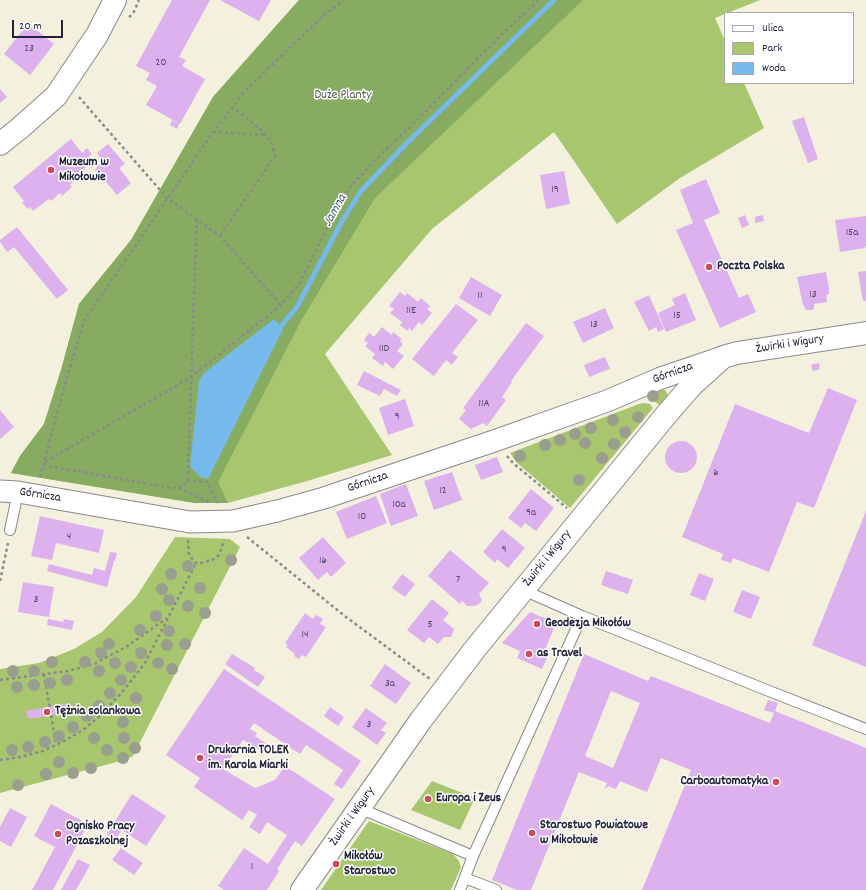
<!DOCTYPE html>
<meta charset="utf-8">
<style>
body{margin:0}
#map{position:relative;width:866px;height:890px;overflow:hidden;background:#f3f0de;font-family:Dekko,sans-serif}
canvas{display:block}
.legend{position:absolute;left:724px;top:12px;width:130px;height:72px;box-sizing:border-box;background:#fff;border:1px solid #a7a7b1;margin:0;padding:5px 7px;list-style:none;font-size:12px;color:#22223b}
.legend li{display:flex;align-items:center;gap:8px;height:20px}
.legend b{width:20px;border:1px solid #a7a7b1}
.scale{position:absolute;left:12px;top:20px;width:51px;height:18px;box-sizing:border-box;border:2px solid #22223b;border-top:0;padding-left:5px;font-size:12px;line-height:14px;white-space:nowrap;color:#22223b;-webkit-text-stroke:3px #fff;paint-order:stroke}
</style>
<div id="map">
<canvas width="866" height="890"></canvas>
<ul class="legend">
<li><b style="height:5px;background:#fff"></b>Ulica</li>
<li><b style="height:11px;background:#a8c66e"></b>Park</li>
<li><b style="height:11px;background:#76baec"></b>Woda</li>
</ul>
<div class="scale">20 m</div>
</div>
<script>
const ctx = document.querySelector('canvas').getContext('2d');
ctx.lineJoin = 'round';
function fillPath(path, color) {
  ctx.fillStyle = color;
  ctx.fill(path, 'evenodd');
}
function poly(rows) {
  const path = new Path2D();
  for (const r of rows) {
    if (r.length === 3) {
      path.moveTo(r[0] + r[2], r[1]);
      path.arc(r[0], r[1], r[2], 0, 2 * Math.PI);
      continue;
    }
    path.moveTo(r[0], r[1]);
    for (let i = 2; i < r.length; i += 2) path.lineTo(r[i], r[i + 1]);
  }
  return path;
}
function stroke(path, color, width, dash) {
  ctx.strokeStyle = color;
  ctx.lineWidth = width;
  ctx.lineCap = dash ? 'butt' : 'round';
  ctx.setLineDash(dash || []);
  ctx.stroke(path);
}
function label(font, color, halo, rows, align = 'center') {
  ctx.font = font + ' Dekko,sans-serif';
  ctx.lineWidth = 3;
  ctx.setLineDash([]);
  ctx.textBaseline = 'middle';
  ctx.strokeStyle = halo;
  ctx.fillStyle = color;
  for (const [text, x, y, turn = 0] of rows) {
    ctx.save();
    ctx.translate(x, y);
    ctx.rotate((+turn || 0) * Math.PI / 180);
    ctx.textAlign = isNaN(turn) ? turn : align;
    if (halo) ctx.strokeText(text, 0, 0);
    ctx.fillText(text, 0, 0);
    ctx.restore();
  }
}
fillPath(poly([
 [299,0,760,0,715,18,725,41,725,83,744,83,764,128,680,178,617,224,554,132,432,229,325,354,392,455,307,481,228,503,195,503,11,473,20,456,44,424,61,370,79,304,131,240,213,97],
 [662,388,666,391,668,396,667,399,661,406,651,399,647,392],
 [644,403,650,404,653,408,570,508,516,462,510,453,639,404],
 [175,537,230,539,240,547,133,756,124,760,0,793,0,669,39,663,74,649,102,632,136,597],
 [432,781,475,798,460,830,411,810],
 [369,821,453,854,459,861,461,867,451,890,321,890]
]), '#a8c66e');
fillPath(poly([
 [299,0,583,0,375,198,301,321,218,482,228,503,195,503,11,473,20,456,44,424,61,370,79,304,131,240,213,97]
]), '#86ab61');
fillPath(poly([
 [274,319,283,329,208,479,200,477,190,466,199,381,204,373]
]), '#76baec');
stroke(poly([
 [277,331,297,307,342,221,361,191,407,143,554,0]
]), '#76baec', 5);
fillPath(poly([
 [172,0,210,0,179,57,186,60,182,66,205,79,180,124,146,105,157,86,146,80,150,73,136,66],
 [220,0,271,0,259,21],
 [28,23,54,44,30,75,4,54],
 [0,89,7,97,0,103],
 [804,117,818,159,808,163,792,121],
 [172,120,179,124,177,129,170,125],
 [71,139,82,153,87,148,92,154,87,158,91,163,77,175,78,177,70,185,72,187,62,196,60,193,51,201,49,199,33,211,30,207,28,209,22,203,24,201,13,187],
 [108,144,125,164,119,168,131,183,117,195,95,169,103,161,97,153],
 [564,171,570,204,546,209,540,175],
 [706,179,720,213,704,220,739,298,748,294,756,312,720,328,676,230,693,223,680,190],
 [745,215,749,225,742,228,738,218],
 [763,215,764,221,755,223,755,217],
 [866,216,866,246,865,246,865,248,840,252,835,220],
 [17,227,68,290,57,299,14,247,7,252,0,242,0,240],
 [866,271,866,301,863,301,858,272],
 [826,272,829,288,829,294,826,295,827,302,814,304,814,307,813,310,806,310,803,305,797,277],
 [471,277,502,295,490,316,459,298],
 [400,292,405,296,407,293,418,302,421,298,430,306,427,309,432,313,422,325,419,322,412,331,409,328,408,331,400,325,402,322,390,313,394,309,389,306],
 [685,293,696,320,666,332,658,313,675,305,672,299],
 [649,295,664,329,658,332,656,327,649,331,634,302],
 [456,304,478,320,452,353,458,357,452,365,446,360,434,376,412,359],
 [605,308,614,328,583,343,573,322],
 [526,323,544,336,511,381,512,382,502,397,506,400,487,426,483,423,471,429,459,419,466,410,463,408],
 [382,327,392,335,393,332,402,339,400,341,403,344,397,351,404,356,393,369,385,362,383,366,372,358,375,354,365,346,368,343,364,340,369,333,374,337],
 [605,357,610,369,589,377,584,365],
 [819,363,820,369,813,371,811,365],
 [364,371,401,390,397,396,384,389,380,396,357,385],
 [828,388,857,400,814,508,797,502,769,572,733,558,731,563,721,560,723,554,682,537,735,404,809,433],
 [405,399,414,426,388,435,379,408],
 [0,410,14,427,0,439],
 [681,457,16],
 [497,457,503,472,481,480,475,465],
 [452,472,462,500,434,510,424,481],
 [406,484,418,516,391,526,380,494],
 [531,489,554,508,536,531,525,523,521,528,508,518],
 [376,496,387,523,347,539,336,512],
 [866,511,866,667,812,645],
 [40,516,104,530,99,553,56,543,52,560,31,556],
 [502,529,525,548,508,568,497,559,495,563,483,552],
 [323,537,346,563,331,577,327,572,318,580,299,558],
 [450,550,489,583,479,594,482,600,480,603,477,605,474,606,467,606,462,601,460,604,428,576],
 [110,552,117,553,115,561,114,561,107,587,47,571,49,564,92,575,94,568,105,571],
 [606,571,633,580,628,594,601,585],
 [699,573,714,579,705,601,690,595],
 [402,574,415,584,405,597,392,588],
 [23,582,54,587,49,617,18,612],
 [742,590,760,597,751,619,733,612],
 [432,599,449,613,443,620,454,629,451,637,444,637,438,644,429,637,424,643,407,630],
 [530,612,556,623,542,657,547,658,542,669,517,658,520,651,502,643],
 [305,613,313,619,316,615,323,619,320,624,326,627,306,657,302,655,299,659,294,656,295,654,286,647,288,645,285,643],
 [48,619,63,622,64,619,74,621,72,630,47,625],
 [232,654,255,668,254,670,265,677,258,687,225,664],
 [584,654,648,681,651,676,770,723,774,713,764,710,768,700,778,703,775,711,866,748,866,890,642,890,691,770,661,758,647,792,620,781,616,789,608,786,607,788,605,788,607,783,579,772,531,890,517,890,492,880],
 [611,691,640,703,613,768,585,756],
 [385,664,411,683,396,704,370,686],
 [224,669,361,761,342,789,334,784,343,770,306,745,300,754,254,723,250,729,257,733,255,736,267,744,262,751,243,740,223,769,255,788,275,780,285,766,335,799,302,846,295,841,277,869,279,871,267,890,224,890,218,886,244,848,268,864,287,835,267,822,260,834,249,827,257,815,249,810,242,820,194,787,200,778,166,755],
 [66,704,68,713,28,719,26,711],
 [330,707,344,717,338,726,324,716],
 [366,708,387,723,381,730,386,733,377,745,352,727],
 [132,794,166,816,146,846,122,830,115,840,107,834],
 [51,804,88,824,53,890,32,890,55,847,34,836],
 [10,808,27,817,11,847,0,841,0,827],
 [121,848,143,863,134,875,112,860],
 [78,859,90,865,76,890,61,890]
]), '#dcb1ee');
const service = poly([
 [10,530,18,492],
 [523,590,582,616,769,691,866,729],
 [359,808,473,856],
 [465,878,496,890],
 [460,890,473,856,582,616]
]);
const minor = poly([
 [0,491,18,492,190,522,233,521,277,511,324,498,494,441,607,401,661,378,723,357]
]);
const tertiary = poly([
 [0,144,20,128,56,96,97,35,115,0],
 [302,890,421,720,475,649,666,415,692,385,723,357,737,353,866,333]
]);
stroke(service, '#8a898c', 12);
stroke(minor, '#8a898c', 23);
stroke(tertiary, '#8a898c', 24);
stroke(poly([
 [129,17,133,14,139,0],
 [79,97,167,198,220,236,281,305],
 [213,132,265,135],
 [220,236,275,156,271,141,259,128,232,107],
 [507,456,513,463,567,508],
 [45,462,191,377,281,305,299,284,329,224,350,187,381,154,411,126,505,31,539,0],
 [43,465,172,488,182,487,187,482,188,476,194,295,197,219],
 [40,477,63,391,84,321,211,135,244,92,324,15,343,0],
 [187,480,207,482,218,503],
 [179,488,209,502],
 [247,537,346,617,430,679],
 [188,540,189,555,196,563,201,563,212,560,219,555,221,550,224,540],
 [0,581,8,543],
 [44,674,56,745],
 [0,680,68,671,94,664,126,647,167,618],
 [0,760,20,757,43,751,66,740,83,730,100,716,123,691,145,663,196,563]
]), '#8a898c', 2.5, [3, 3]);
stroke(service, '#fff', 10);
stroke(minor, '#fff', 21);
stroke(tertiary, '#fff', 22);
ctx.fillStyle = '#9a9e8e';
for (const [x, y] of [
 [653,396],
 [638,417],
 [613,420],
 [591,428],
 [625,432],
 [575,434],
 [560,440],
 [585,443],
 [614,444],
 [545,445],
 [520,456],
 [602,458],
 [579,480],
 [231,560],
 [188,566],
 [171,574],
 [200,588],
 [162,589],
 [169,600],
 [188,606],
 [205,613],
 [156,616],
 [140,630],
 [169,631],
 [109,644],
 [185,644],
 [167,645],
 [101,653],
 [141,653],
 [52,662],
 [85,662],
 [115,663],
 [158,663],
 [131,667],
 [172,669],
 [13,671],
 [34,671],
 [99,671],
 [67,680],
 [121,680],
 [50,683],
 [34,685],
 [17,687],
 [110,693],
 [136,698],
 [99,706],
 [87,716],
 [123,722],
 [73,727],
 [59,736],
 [94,738],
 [124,738],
 [45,742],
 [28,747],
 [135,748],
 [12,750],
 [107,750],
 [123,758],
 [59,762],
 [91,768],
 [73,773],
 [46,774],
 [18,785]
]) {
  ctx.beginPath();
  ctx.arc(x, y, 6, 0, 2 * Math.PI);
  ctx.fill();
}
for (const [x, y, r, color] of [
 [51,170,4,"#d1495b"],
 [709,267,4,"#d1495b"],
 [537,624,4,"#d1495b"],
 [529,654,4,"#d1495b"],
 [47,712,4,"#d1495b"],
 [200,758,4,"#d1495b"],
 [776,782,4,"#d1495b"],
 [428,799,4,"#d1495b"],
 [532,833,4,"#d1495b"],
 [58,834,4,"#d1495b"],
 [336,864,4,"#d1495b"]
]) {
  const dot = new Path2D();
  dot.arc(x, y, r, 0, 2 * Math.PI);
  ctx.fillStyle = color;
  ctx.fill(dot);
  stroke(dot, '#fff', 1.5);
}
label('11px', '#504668', null, [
 ["23",29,49],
 ["20",161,63],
 ["19",555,190],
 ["15a",852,233],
 ["13",813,295],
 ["11",480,296],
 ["11E",411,311],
 ["15",677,316],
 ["13",594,325],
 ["11D",384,349],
 ["11A",484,404],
 ["9",397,417],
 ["6",716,473],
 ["12",443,491],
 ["10a",399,505],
 ["9a",531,513],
 ["10",362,517],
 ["4",69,537],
 ["9",504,550],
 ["16",323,561],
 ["7",458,580],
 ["3",36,600],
 ["5",430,625],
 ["14",305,635],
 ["3a",390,684],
 ["3",369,725],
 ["1",252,867]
]);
label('13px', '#515b4d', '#fff', [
 ["Duże Planty",343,96]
]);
label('bold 13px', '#22223b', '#fff', [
 ["Muzeum w",59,163],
 ["Mikołowie",59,178],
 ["Poczta Polska",717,267],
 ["Geodezja Mikołów",545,624],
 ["as Travel",537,654],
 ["Tężnia solankowa",55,712],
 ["Drukarnia TOLEK",208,751],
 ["im. Karola Miarki",208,766],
 ["Carboautomatyka",768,782,"right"],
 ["Europa i Zeus",436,799],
 ["Starostwo Powiatowe",540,826],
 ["w Mikołowie",540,841],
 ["Ognisko Pracy",66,827],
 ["Pozaszkolnej",66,842],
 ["Mikołów",344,857],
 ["Starostwo",344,872]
], 'left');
label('13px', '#22223b', '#fff', [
 ["Żwirki i Wigury",790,345,-9],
 ["Górnicza",673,374,-20],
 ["Górnicza",368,483,-19],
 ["Górnicza",40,496,9],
 ["Żwirki i Wigury",548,559,-51],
 ["Żwirki i Wigury",353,817,-55]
]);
label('italic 14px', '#445f82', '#fff', [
 ["Jamna",336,211,-61]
]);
</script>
